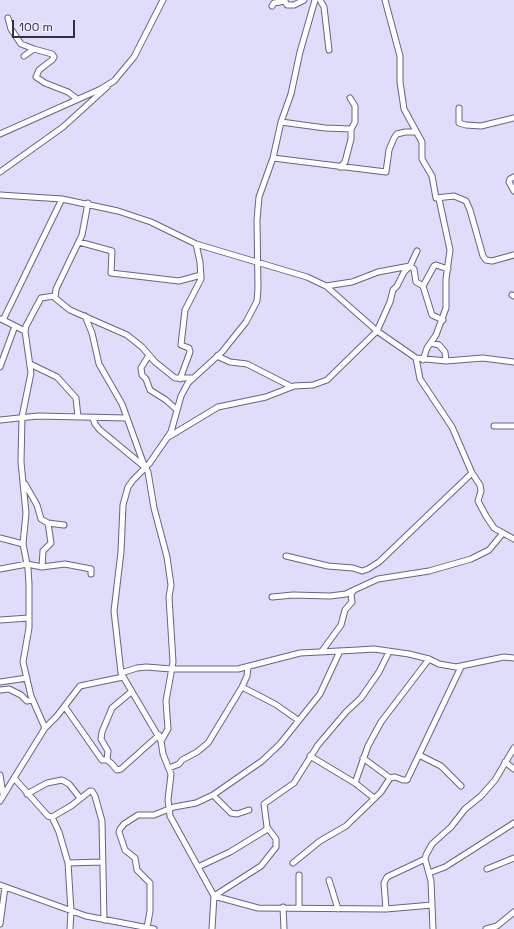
<!DOCTYPE html>
<style>
body{margin:0}
#map{position:relative;width:514px;height:929px;overflow:hidden;background:#e0ddfa;font-family:"Space Grotesk",sans-serif}
canvas{display:block}
.scale{position:absolute;left:12px;top:20px;width:63px;height:18px;box-sizing:border-box;border:2px solid #322f42;border-top:0;padding-left:5px;font-size:12px;line-height:14px;white-space:nowrap;color:#322f42;-webkit-text-stroke:3px #edebff;paint-order:stroke}
</style>
<div id="map">
<canvas width="514" height="929"></canvas>
<div class="scale">100 m</div>
</div>
<script>
const ctx = document.querySelector('canvas').getContext('2d');
ctx.lineJoin = 'round';
function poly(rows) {
  const path = new Path2D();
  for (const r of rows) {
    path.moveTo(r[0], r[1]);
    for (let i = 2; i < r.length; i += 2) path.lineTo(r[i], r[i + 1]);
  }
  return path;
}
function stroke(path, color, width, dash) {
  ctx.strokeStyle = color;
  ctx.lineWidth = width;
  ctx.lineCap = dash ? 'butt' : 'round';
  ctx.setLineDash(dash || []);
  ctx.stroke(path);
}
const minor = poly([
 [320,0,324,7,329,50],
 [385,0,400,56,400,82,404,109,422,142,422,159,432,176,436,198,454,196,466,201,470,210,483,256,486,260,492,261,514,255],
 [272,6,274,3,285,1,287,5,294,5,304,0],
 [8,18,11,29,21,44,34,49],
 [24,56,34,49,52,54,54,57,52,60,39,70,36,77,45,83,68,92,77,99],
 [459,108,459,123,466,125,481,126,514,118],
 [281,122,325,128,351,129,355,122,355,106,350,98],
 [0,134,101,89,114,81,134,57,163,0],
 [273,158,386,172,389,150,394,138,397,134,405,132,416,132],
 [340,167,345,162,351,139,351,129],
 [0,172,63,127,107,87],
 [514,177,510,179,509,182,514,191],
 [0,195,62,199,118,211,151,222,196,244,307,277,326,286,377,331,416,358,446,361,483,358,514,362],
 [88,203,82,235,56,289,55,298,70,310,127,335,142,347,155,362,175,378,192,378],
 [79,242,112,251,111,273,179,281,201,275],
 [326,286,352,282,378,272,410,266,414,269,416,282,423,286,432,315,443,320],
 [423,286,434,266,436,265,448,269],
 [512,295,514,296],
 [54,296,41,298,26,326,25,331,31,373,22,417,21,462,26,513,23,544,28,569,29,584,29,628,23,662,31,696,45,728,14,778,48,816,52,817,59,832,68,863,71,911,70,929],
 [85,316,92,333,99,364,122,404,144,465],
 [1,319,25,331],
 [3,320,62,199],
 [431,343,439,345,445,352,446,361],
 [149,355,141,368,142,375,146,379,150,390,166,400,177,410],
 [217,356,230,362,247,364,292,387],
 [416,358,420,379,452,427,472,473,480,485,481,491,478,501,486,516,494,528,514,539],
 [423,360,427,348,436,335,446,308,446,279,450,250,439,199],
 [30,364,57,377,76,398,78,417],
 [0,367,15,326],
 [180,379,190,352,189,348,181,345,185,310,201,279,200,262,196,244],
 [93,418,95,424,100,430,146,468,148,472,154,508,167,557,171,585,169,597,173,662,166,701,168,729,161,741],
 [0,420,38,416,126,418],
 [494,426,514,426],
 [170,436,218,407,266,397,294,386,313,385,327,380,377,331,390,302,393,290,397,286,404,272,410,266,417,251],
 [25,484,37,505,41,519,48,523,64,525],
 [0,538,23,544],
 [286,556,328,566,353,568,362,571,368,569,379,562,472,473],
 [42,567,43,551,51,543,48,523],
 [0,569,27,564,42,567,65,564,91,569,91,574],
 [272,597,293,595,330,596,346,594,352,591],
 [0,620,29,618],
 [322,651,341,625,345,610,352,602,351,594,354,590,378,579,429,571,471,559,489,550,503,533],
 [121,673,137,668,146,667,172,669,238,669,300,653,358,650,374,649,409,654,429,659,439,664,456,667,504,657,514,658],
 [0,682,27,678],
 [242,687,275,704,298,720],
 [0,690,9,689,21,695,27,701,33,700],
 [65,707,102,760,107,760,111,763,117,770,121,769,159,735],
 [45,728,57,716,80,686,123,677],
 [419,755,441,766,461,786],
 [310,756,355,783],
 [363,758,390,778],
 [107,760,108,751,101,739,102,732,112,708,131,692],
 [505,762,514,769],
 [169,768,179,764,182,760,197,752,208,743,242,687,247,676,248,667],
 [0,775,3,794],
 [27,794,47,783,62,780,69,784,80,798],
 [213,795,231,813,237,814,249,810],
 [374,798,355,783,368,746,381,722,429,659],
 [0,801,14,778],
 [52,817,71,806,90,791,92,791,95,796,102,821,104,920],
 [68,863,102,862],
 [293,863,320,841,346,826,381,792,390,778,395,777,403,780,407,780,461,667],
 [198,867,230,852,266,830,267,827,264,804,294,783,318,745,346,712,361,698,379,672,389,652],
 [487,869,514,858],
 [429,873,445,867,514,823],
 [299,875,299,907],
 [329,880,338,909],
 [0,885,86,916,154,929],
 [214,896,258,908,386,909,432,905],
 [214,896,261,866,276,847,276,839,267,827],
 [283,907,284,929],
 [386,909,384,883,387,877,425,859],
 [0,924,5,887],
 [147,928,150,911,150,883,137,870,135,858,125,850,119,832,120,829,124,824,138,815,154,815,174,807,196,803,213,795,262,761,280,744,320,694,340,651],
 [212,929,214,896,170,816,168,800,171,774,163,754,161,741,121,673,114,611,121,552,123,505,128,487,133,480,149,464,171,432,181,396,188,383,222,352,246,322,257,301,258,288,257,220,259,197,273,158,281,122,291,94,300,52,315,0],
 [433,929,431,881,425,859,426,855,432,844,451,827,465,809,481,796,495,780,514,748],
 [486,929,497,926,514,912]
]);
stroke(minor, '#68628b', 7);
stroke(minor, '#fff', 5);
</script>
